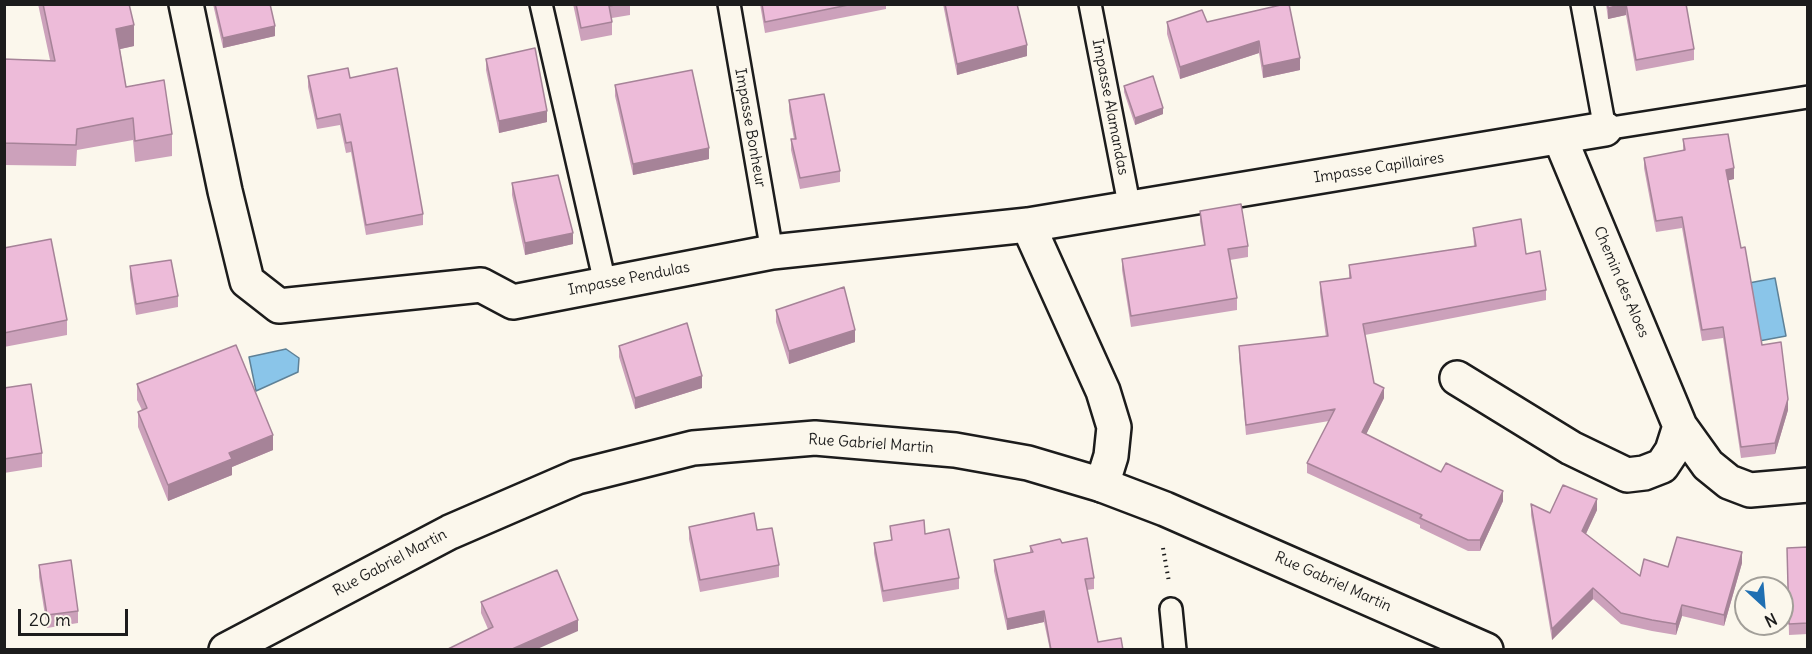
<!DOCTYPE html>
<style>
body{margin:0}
#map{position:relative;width:1812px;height:654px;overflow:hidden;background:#fbf7ec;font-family:Delius,sans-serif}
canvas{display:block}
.frame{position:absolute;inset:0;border:6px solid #1c1c1c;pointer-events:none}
.north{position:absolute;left:1734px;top:576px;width:60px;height:60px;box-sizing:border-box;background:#fbf7ec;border:2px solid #a29f99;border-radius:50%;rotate:154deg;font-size:16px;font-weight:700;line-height:24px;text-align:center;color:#1c1c1c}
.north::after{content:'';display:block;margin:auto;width:21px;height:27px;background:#1f6fb2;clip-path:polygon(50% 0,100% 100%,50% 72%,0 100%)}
.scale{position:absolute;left:18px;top:609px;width:110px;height:27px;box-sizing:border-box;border:3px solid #1c1c1c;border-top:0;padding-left:8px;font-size:18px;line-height:21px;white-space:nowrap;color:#1c1c1c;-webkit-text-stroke:4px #fbf7ec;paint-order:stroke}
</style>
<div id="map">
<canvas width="1812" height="654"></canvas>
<div class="frame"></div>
<div class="north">N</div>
<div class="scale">20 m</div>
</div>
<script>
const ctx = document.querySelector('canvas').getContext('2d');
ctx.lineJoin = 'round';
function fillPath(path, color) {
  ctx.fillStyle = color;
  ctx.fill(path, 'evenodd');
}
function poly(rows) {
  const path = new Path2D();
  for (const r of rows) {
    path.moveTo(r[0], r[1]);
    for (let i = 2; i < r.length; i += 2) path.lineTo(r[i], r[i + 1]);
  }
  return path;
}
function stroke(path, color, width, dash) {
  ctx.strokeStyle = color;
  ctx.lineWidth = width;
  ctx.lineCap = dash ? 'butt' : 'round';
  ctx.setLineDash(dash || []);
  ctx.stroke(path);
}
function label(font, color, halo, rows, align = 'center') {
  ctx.font = font + ' Delius,sans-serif';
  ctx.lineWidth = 4.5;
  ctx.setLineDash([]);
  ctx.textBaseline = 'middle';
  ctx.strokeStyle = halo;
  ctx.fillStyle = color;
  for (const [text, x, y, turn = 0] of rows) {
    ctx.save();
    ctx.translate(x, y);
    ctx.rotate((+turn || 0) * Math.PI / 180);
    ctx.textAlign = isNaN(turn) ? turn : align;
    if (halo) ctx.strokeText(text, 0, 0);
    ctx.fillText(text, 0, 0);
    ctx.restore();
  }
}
const water = poly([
 [1775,278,1786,336,1759,341,1749,283,1775,278],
 [286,349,299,358,298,372,256,391,249,357,286,349]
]);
fillPath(water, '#8ac5e9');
stroke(water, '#5e8197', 1.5);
const service = poly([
 [541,4,605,283],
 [729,4,772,252],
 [1090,4,1130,209],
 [1582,4,1605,129,1808,97],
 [1171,609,1175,650]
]);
const minor = poly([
 [186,4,225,191,247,281,279,306,481,285,513,302,772,252,1028,225,1605,129],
 [1560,138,1680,426,1708,465,1729,482,1750,490,1808,485],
 [1028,225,1103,391,1114,427,1111,456,1102,485],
 [1457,378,1571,448,1627,475,1644,473,1662,466,1672,451,1680,426]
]);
const primary = poly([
 [226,650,450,532,577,477,693,448,815,438,955,450,1028,463,1102,485,1165,509,1486,650]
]);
stroke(service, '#1c1c1c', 26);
stroke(minor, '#1c1c1c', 38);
stroke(primary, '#1c1c1c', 38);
stroke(poly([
 [1163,548,1169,582]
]), '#1c1c1c', 4, [1.5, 4.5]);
stroke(service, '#fbf7ec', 21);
stroke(minor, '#fbf7ec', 33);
stroke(primary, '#fbf7ec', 33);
fillPath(poly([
 [38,4,129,4,134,46,120,49,126,87,172,134,172,156,135,162,133,140,77,150,76,166,4,165,4,59,50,60],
 [213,4,270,4,275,36,223,48],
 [573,4,630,4,630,15,612,18,612,35,581,41],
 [760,4,886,4,886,9,765,33],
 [943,4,1017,4,1027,56,957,75],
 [1285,4,1300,70,1263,78,1259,53,1180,79,1167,34,1167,22,1207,22],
 [1606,4,1686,4,1694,49,1694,60,1636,71,1626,15,1608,19],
 [486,59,547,122,499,133,486,70],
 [308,76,350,78,423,214,423,225,366,235,351,152,346,153,340,125,317,129,308,87],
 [615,85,709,159,633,175,615,96],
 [1124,86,1163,114,1135,125,1124,92],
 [789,100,840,171,840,182,800,189,791,150,791,139,794,139,789,111],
 [1683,139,1734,179,1728,180,1741,248,1762,345,1788,410,1775,454,1741,458,1723,338,1702,341,1682,228,1656,232,1644,168,1644,158,1683,151],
 [512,183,573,244,525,255,512,195],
 [1200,211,1248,246,1248,257,1230,260,1237,298,1237,310,1131,327,1122,270,1122,259,1204,245,1200,222],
 [1473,228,1526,254,1546,290,1546,300,1365,335,1374,383,1384,398,1366,434,1441,472,1503,501,1480,551,1468,551,1420,528,1420,525,1307,473,1307,463,1329,421,1246,435,1239,357,1239,346,1326,337,1320,293,1320,282,1349,278,1349,265,1474,246],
 [4,248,67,320,67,335,4,347],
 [130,266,178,296,178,307,136,315,130,278],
 [776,310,855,342,789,364,776,322],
 [619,346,702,388,635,409,619,357],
 [137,384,273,450,232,467,232,475,168,501,138,427,138,412,142,410,137,400],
 [4,388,42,453,42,467,4,473],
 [1531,504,1550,513,1597,510,1586,534,1640,576,1668,567,1742,563,1724,626,1682,616,1676,635,1652,631,1621,624,1593,599,1552,640,1531,515],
 [890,526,925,534,959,578,959,589,883,602,874,553,874,543,891,540],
 [689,527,757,530,779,565,779,577,700,592,689,539],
 [1062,543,1094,578,1094,589,1087,590,1098,642,1123,650,1050,650,1044,622,1007,630,994,571,994,560,1030,553,1030,546],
 [1808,547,1808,634,1789,635,1787,548],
 [39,565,78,611,78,623,47,628,39,577],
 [481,602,578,631,488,629,481,613]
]), '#cca1bb');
fillPath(poly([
 [1626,4,1626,15,1608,19,1608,8],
 [134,25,134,46,116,50,116,29],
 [275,26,275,36,223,48,223,38],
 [1259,41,1259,53,1180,79,1180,67],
 [1027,45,1027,56,957,75,957,64],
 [1300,58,1300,70,1263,78,1263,66],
 [1163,108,1163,114,1135,125,1135,118],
 [547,111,547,122,499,133,499,121],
 [709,148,709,159,633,175,633,164],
 [1734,168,1734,179,1726,181,1726,170],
 [573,233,573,244,525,255,525,243],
 [855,330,855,342,789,364,789,351],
 [702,376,702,388,635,409,635,398],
 [1384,388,1384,398,1362,443,1362,432],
 [1788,399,1788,410,1775,454,1775,443],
 [273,435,273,450,232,467,232,475,168,501,168,485,229,453],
 [1503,491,1503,501,1480,551,1480,540],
 [1597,499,1597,510,1582,542,1582,531],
 [1742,552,1742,563,1724,626,1724,615],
 [1593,588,1593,599,1552,640,1552,629],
 [1682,605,1682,616,1676,635,1676,624],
 [1044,611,1044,622,1007,630,1007,619],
 [578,620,578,631,535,650,510,650]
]), '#a68398');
const building = poly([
 [43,4,129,4,134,25,116,29,126,87,164,80,172,134,135,141,133,118,77,129,76,145,4,143,4,59,55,61,43,4],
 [215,4,270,4,275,26,223,38,215,4],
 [576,4,620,4,609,6,612,22,581,28,576,4],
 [762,4,853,4,765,22,762,4],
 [945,4,1017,4,1027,45,957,64,945,4],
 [1285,4,1289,4,1300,58,1263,66,1259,41,1180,67,1167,22,1202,10,1207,22,1285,4],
 [1608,4,1624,4,1608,8,1608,4],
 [1626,4,1686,4,1694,49,1636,60,1626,4],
 [535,48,547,111,499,121,486,59,535,48],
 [348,68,350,78,397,68,423,214,366,225,351,142,346,143,340,114,317,119,308,76,348,68],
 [692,70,709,148,633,164,615,85,692,70],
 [1153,76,1163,108,1135,118,1124,86,1153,76],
 [824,94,840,171,800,178,791,139,796,139,789,100,824,94],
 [1728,134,1734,168,1726,170,1741,248,1745,247,1762,345,1781,342,1788,399,1775,443,1741,447,1723,327,1702,330,1682,217,1656,221,1644,158,1685,150,1683,139,1728,134],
 [558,175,573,233,525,243,512,183,558,175],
 [1241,204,1248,246,1228,249,1237,298,1131,316,1122,259,1205,245,1200,211,1241,204],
 [1521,219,1526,254,1540,251,1546,290,1363,324,1374,383,1384,388,1362,432,1441,472,1446,463,1503,491,1480,540,1468,540,1420,518,1422,515,1307,463,1335,409,1246,425,1239,346,1328,336,1320,282,1351,278,1349,265,1476,246,1473,228,1521,219],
 [51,239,67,320,4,333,4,248,51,239],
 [171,260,178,296,136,304,130,266,171,260],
 [844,287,855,330,789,351,776,310,844,287],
 [687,323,702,376,635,398,619,346,687,323],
 [236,345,273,435,229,453,232,459,168,485,138,412,147,408,137,384,236,345],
 [31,384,42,453,4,459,4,388,31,384],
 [1563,485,1597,499,1582,531,1640,576,1644,559,1668,567,1677,537,1742,552,1724,615,1682,605,1676,624,1652,620,1621,613,1593,588,1552,629,1531,504,1550,513,1563,485],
 [754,513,757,530,772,528,779,565,700,580,689,527,754,513],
 [924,520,925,534,949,529,959,578,883,591,874,543,892,540,890,526,924,520],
 [1087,538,1094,578,1085,579,1098,642,1121,638,1123,650,1051,650,1044,611,1007,619,994,560,1033,552,1030,546,1060,539,1062,543,1087,538],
 [1808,547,1808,623,1789,624,1787,548,1808,547],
 [71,560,78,611,47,615,39,565,71,560],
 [557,570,578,620,510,650,446,650,493,627,481,602,557,570]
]);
fillPath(building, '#edbbd9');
stroke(building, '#a68398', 1.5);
label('15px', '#1c1c1c', '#fbf7ec', [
 ["Impasse Alamandas",1110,107,79],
 ["Impasse Bonheur",750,128,80],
 ["Impasse Capillaires",1379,168,-9],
 ["Impasse Pendulas",629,279,-11],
 ["Chemin des Aloes",1621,282,67],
 ["Rue Gabriel Martin",871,444,4],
 ["Rue Gabriel Martin",390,563,-28],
 ["Rue Gabriel Martin",1333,582,24]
]);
</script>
